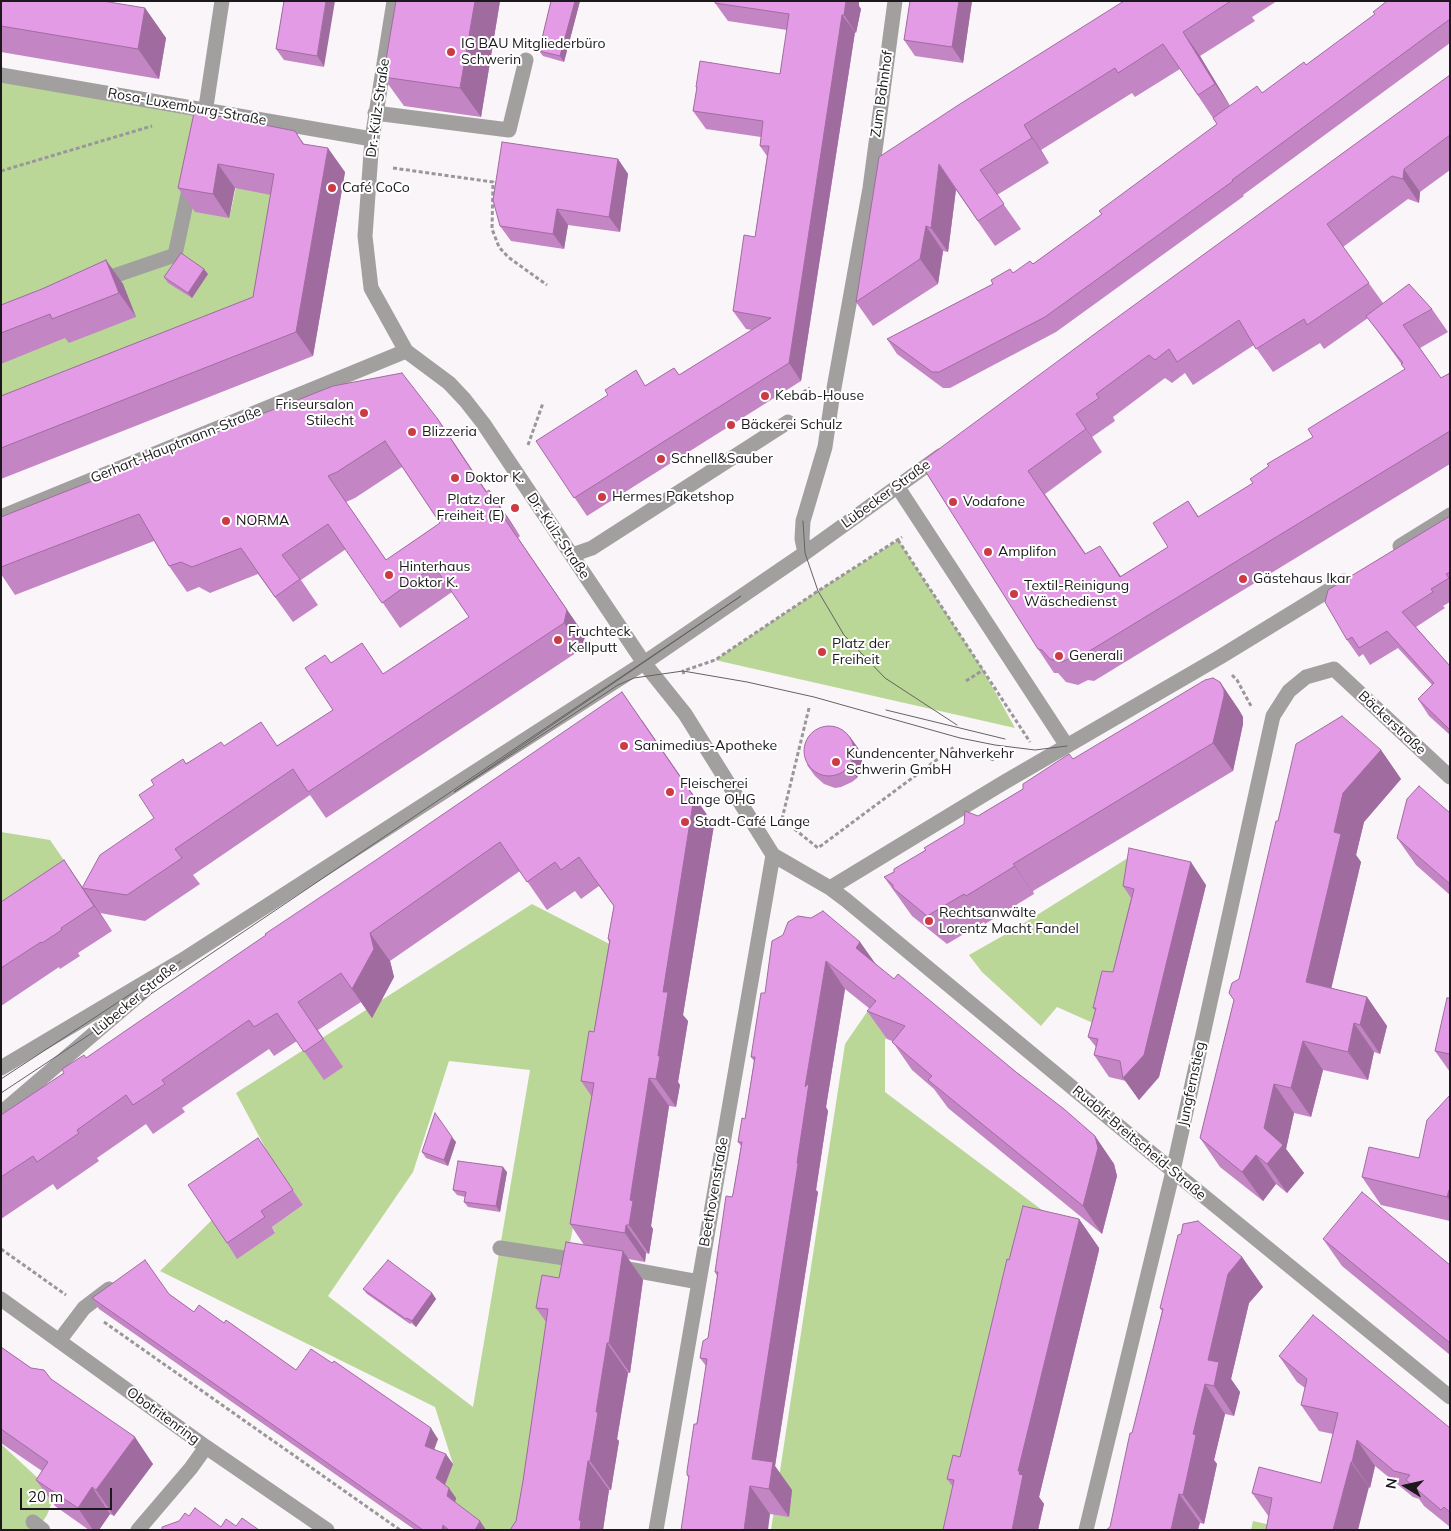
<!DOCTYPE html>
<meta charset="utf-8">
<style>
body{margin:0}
#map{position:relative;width:1451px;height:1531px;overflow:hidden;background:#faf5f9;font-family:Mulish,sans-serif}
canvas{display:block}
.frame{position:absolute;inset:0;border:2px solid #1b191b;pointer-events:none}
.north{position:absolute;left:1381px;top:1461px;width:50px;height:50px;-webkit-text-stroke:4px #fff;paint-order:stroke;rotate:280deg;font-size:14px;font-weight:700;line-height:20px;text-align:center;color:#1b191b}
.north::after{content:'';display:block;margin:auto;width:18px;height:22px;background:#1b191b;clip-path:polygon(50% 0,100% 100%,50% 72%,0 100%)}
.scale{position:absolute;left:20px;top:1488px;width:92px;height:22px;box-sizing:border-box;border:2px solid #1b191b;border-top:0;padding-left:6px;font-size:15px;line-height:18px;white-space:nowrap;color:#1b191b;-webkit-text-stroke:4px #fff;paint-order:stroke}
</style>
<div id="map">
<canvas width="1451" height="1531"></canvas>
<div class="frame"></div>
<div class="north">N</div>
<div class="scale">20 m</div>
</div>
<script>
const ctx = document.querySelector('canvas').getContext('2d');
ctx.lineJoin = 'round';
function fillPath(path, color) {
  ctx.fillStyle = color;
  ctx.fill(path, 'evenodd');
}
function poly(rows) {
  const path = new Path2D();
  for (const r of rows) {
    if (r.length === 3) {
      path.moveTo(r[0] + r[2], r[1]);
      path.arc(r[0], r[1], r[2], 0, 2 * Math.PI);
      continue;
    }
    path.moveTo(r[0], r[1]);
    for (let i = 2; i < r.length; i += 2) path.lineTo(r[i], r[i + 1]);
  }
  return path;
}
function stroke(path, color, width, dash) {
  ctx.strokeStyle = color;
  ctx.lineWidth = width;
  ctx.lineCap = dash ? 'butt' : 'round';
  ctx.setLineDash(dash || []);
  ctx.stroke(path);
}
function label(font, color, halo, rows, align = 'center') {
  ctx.font = font + ' Mulish,sans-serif';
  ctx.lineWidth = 4;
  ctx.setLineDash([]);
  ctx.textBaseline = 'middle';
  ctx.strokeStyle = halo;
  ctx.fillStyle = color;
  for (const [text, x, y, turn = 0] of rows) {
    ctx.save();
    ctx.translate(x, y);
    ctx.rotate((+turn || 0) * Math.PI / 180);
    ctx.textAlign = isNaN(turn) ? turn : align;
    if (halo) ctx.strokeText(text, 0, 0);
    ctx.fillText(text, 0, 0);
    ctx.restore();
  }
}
fillPath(poly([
 [1,75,206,110,191,206,231,210,236,187,287,196,265,318,1,422],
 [898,540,983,670,1015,728,715,660,818,591],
 [1,832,50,840,81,885,1,937],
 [1131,856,1142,865,1102,1027,1057,1007,1041,1026,982,972,969,955,1013,930],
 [532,904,623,951,629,951,562,1282,532,1530,452,1530,444,1485,453,1464,435,1407,160,1271,212,1220,275,1232,272,1227,303,1205,268,1153,236,1093],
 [449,1061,530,1070,473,1407,328,1296,413,1172],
 [904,1009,885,1040,885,1092,1042,1210,959,1530,771,1530,845,1044,867,1012],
 [1,1444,55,1494,47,1515,37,1530,1,1530],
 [1253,1521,1293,1530,1251,1530]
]), '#bad798');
stroke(poly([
 [393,168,493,182,492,229,499,247,508,257,547,285],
 [1,171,152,126],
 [792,399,810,388],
 [528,445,543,403],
 [898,540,1030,742],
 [684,674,683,671,715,660,818,591,902,537],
 [1232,675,1237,680,1251,706],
 [966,681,983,670],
 [809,708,782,819,818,848,954,747],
 [978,754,994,760],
 [1,1249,66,1295],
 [104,1322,400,1530]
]), '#9a9699', 3, [4, 2.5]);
stroke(poly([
 [394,1,372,139,365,236,371,288,406,351,449,383,465,400,483,423,644,663,685,714,773,855,830,888,846,900,1173,1171,1450,1397],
 [1,75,372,139],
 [375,113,509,130,526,60],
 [202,133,222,1],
 [99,281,175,255,191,180],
 [897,486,1067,746],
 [1,517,406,351],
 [1400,546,1450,515],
 [805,553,802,539,803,521,825,447,832,399,870,188,895,1],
 [572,555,592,548,788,422],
 [830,888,1003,783,1220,657,1344,581],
 [1,1068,181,961,644,663,805,553,940,456],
 [1,1113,145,990],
 [500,1248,584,1261],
 [617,1267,699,1282],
 [1,1299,206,1447,327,1530],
 [59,1341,84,1308,109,1289],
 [33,1522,43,1530],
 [138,1530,191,1468,206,1447],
 [656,1530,773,855],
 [1086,1530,1173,1171,1273,716,1289,691,1306,677,1334,669,1450,777]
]), '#a2a09f', 15);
stroke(poly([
 [803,521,805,553,818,591,844,635,885,678,957,725],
 [886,710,1005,739],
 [1,1079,181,961],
 [1,1093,175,978,741,596,454,792,618,685,634,678,683,671,747,682,814,697,960,738,995,745,1035,750,1067,746]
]), '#656264', 1);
fillPath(poly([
 [1,1,145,8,166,38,159,79,1,52],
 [284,1,324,67,284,60,276,49],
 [396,1,500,1,481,117,404,106,383,77],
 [551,1,580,1,564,62,543,56,539,51],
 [910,1,972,1,963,63,915,56,904,40],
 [1124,1,1277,1,1252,17,1255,21,1200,56,1230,106,1262,93,1306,65,1450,1,1450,43,1243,195,1244,196,1056,332,950,388,943,388,897,354,887,339,993,284,1013,273,1033,264,1101,215,1217,124,1180,69,1135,97,1132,93,1041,150,1049,163,997,195,1021,229,995,246,956,190,948,252,943,251,938,284,873,326,856,302],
 [715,3,859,6,861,9,856,33,855,32,801,381,587,516,536,441,646,385,674,368,679,375,752,330,746,329,733,311,755,237,767,156,760,146,761,137,706,129,693,111,697,88,696,87,780,74,787,30,728,21],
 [1450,75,1450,170,1420,192,1419,203,1408,199,1343,247,1383,303,1432,309,1448,332,1420,348,1441,378,1450,373,1450,464,1094,681,1088,680,1078,685,1066,682,1058,673,1054,673,1038,649,924,469],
 [1368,318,1405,369,1313,437,1269,466,1253,483,1199,517,1188,501,1168,547,1121,576,1086,554,1045,494,1102,452,1092,437,1115,421,1113,417,1165,378,1172,383,1185,373,1193,385,1254,345,1273,372,1320,343,1324,349],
 [194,113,295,131,304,144,345,172,313,356,1,479,1,396,253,297,271,195,235,188,229,218,195,212,178,188],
 [618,159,628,174,620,232,568,225,564,249,511,241,500,226],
 [106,260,123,284,136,317,69,343,65,338,1,364,1,305,42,289],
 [208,274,192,298,168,283,164,277],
 [437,418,487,492,489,490,507,516,520,536,518,538,585,636,582,649,326,818,310,795,193,875,200,884,145,921,100,913,99,911,112,931,78,953,80,956,60,969,59,967,1,1006,1,902,83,887,154,818,186,763,224,746,278,745,333,710,331,663,362,643,383,674,469,617,452,592,400,628,346,549,301,580,318,605,293,622,258,574,210,593,199,587,187,592,169,566,154,541,15,595,1,574,1,517],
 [402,467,440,523,386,560,346,502,355,498],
 [1450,516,1450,602,1443,606,1445,608,1416,627,1450,666,1450,735,1429,716,1418,699,1432,685,1398,648,1370,665,1363,654,1359,657,1347,640],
 [1220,682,1239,710,1243,717,1243,724,1233,771,1033,891,1034,894,985,924,984,922,947,944,912,916,884,877,894,872,925,850,978,816,1073,759],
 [642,720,714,825,683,1015,688,1021,678,1082,680,1085,676,1107,669,1106,651,1226,653,1229,649,1254,646,1253,645,1262,628,1259,643,1280,630,1373,628,1373,617,1439,619,1441,611,1490,609,1490,603,1530,510,1530,516,1521,523,1481,546,1322,536,1308,584,1245,570,1224,592,1097,581,1081,594,1032,609,942,608,939,614,906,599,886,581,899,575,891,547,910,520,871,390,961,394,977,372,1018,361,1002,318,1030,343,1067,324,1080,297,1041,274,1056,269,1049,182,1108,185,1112,153,1134,146,1124,97,1158,99,1161,57,1190,53,1184,1,1219,1,1115,86,1058],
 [850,737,858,748,862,760,861,766,857,778,852,782,841,787,835,788,824,784,815,776,807,765],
 [1381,750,1401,779,1364,822,1356,855,1361,862,1331,988,1367,997,1387,1026,1380,1054,1374,1052,1368,1080,1323,1070,1311,1117,1294,1113,1286,1149,1304,1173,1287,1193,1276,1184,1263,1201,1220,1167,1200,1138,1278,821],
 [1450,813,1450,895,1416,865,1397,838],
 [1206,885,1159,1077,1139,1100,1126,1081,1109,1077,1094,1055,1096,1047,1088,1037,1095,1010,1093,1008,1113,972,1131,898,1123,886],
 [860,942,876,965,894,979,1016,1072,1095,1136,1114,1164,1117,1176,1102,1234,948,1108,934,1089,912,1070,892,1041,887,1039,867,1011,870,1009,845,989,826,1107,828,1111,816,1190,818,1192,775,1466,792,1490,789,1517,770,1514,688,1477,687,1475,702,1393,706,1366,700,1358,708,1338,717,1276,715,1272,733,1194,741,1146,738,1142,745,1119,754,1061,751,1057,765,993],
 [1450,998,1450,1072,1435,1051],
 [1450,1095,1450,1221,1381,1205,1362,1177,1419,1158],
 [258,1138,303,1205,272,1227,275,1233,237,1259,227,1243],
 [456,1142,448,1166,426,1158,422,1152],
 [507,1172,500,1212,468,1207,464,1202,465,1197,457,1195,453,1190],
 [1079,1219,1099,1248,1099,1250,1039,1497,1044,1504,1038,1530,943,1530,953,1487,947,1479,960,1457,1009,1260],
 [1181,1234,1242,1257,1263,1287,1249,1303,1231,1379,1240,1392,1234,1416,1225,1414,1214,1460,1217,1464,1204,1524,1200,1523,1110,1527,1162,1311,1160,1308],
 [1323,1239,1450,1265,1450,1355,1342,1266],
 [363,1289,432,1293,436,1299,416,1327,411,1323,410,1324,367,1294],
 [169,1294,194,1312,224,1323,296,1370,438,1439,434,1449,453,1464,445,1485,456,1498,455,1503,480,1521,486,1530,415,1530,99,1309,92,1298],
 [1,1347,31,1368,51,1379,153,1464,114,1516,110,1514,99,1530,89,1530,55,1506,36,1480,42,1471,1,1443],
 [1279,1356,1450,1428,1450,1527,1424,1506,1419,1499,1413,1497,1375,1466,1370,1488,1369,1487,1269,1517,1252,1493,1321,1483,1333,1434,1319,1431,1301,1405,1305,1388,1297,1382]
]), '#c485c5');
fillPath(poly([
 [326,1,335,1,324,67,317,56],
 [475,1,500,1,481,117,460,88],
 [575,1,580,1,564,62,560,56],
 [846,1,859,1,859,6,861,9,856,33,844,15],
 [959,1,972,1,963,63,952,47],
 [145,8,166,38,159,79,138,49],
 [842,15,855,32,801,381,789,363],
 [1183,32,1200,56,1232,109,1215,84],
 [1024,125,1041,150,1049,163,1032,138],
 [328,148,345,172,313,356,296,332],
 [618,159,628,174,620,232,609,217],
 [218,164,235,188,229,218,213,194],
 [939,164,956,189,948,252,931,228],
 [1404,169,1420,192,1419,203,1403,179],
 [557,209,568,225,564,249,553,234],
 [926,226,943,251,938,284,920,259],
 [106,260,123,284,136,317,119,293],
 [204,269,208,274,192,298,188,293],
 [1076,414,1092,437,1102,452,1086,429],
 [437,418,455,444,500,512,486,492],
 [489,490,507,516,520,536,502,511],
 [518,538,585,636,582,649,564,623],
 [1100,546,1116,569,1136,600,1120,577],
 [1220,682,1239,710,1243,717,1243,724,1233,771,1213,743],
 [622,692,714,825,683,1015,688,1021,678,1082,680,1085,676,1107,656,1079,663,992],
 [850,737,858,748,862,760,861,766,857,778,849,767],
 [1381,750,1401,779,1364,822,1356,855,1361,862,1326,1011,1306,982,1334,832,1343,793],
 [64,860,81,885,112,931,94,906],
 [1191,862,1206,885,1159,1077,1139,1100,1123,1078],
 [1013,864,1034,894,1015,866],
 [370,933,390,961,394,977,372,1018,352,989],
 [860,942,880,970,856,948],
 [826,961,845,989,826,1107,828,1111,816,1190,818,1192,775,1466,792,1490,789,1517,769,1489,752,1459,805,1087],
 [1367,997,1387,1026,1380,1054,1360,1025],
 [1354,1023,1374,1052,1368,1080,1348,1052],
 [1303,1041,1323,1070,1311,1117,1291,1088],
 [649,1078,669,1106,651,1226,653,1229,649,1254,629,1225,630,1200],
 [1274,1084,1294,1113,1286,1149,1304,1173,1287,1193,1267,1164,1264,1128],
 [1095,1136,1114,1164,1117,1176,1102,1234,1083,1206],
 [452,1137,456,1142,448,1166,444,1160],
 [1256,1155,1276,1184,1263,1201,1242,1172],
 [503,1167,507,1172,500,1212,496,1206],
 [1450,1187,1450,1201,1447,1197],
 [1079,1219,1099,1248,1099,1250,1039,1497,1044,1504,1038,1530,1012,1530,1019,1474,1018,1471],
 [626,1225,646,1253,645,1262,625,1233],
 [623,1251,643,1280,630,1373,609,1343],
 [1242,1257,1263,1287,1249,1303,1231,1379,1240,1392,1234,1416,1214,1386,1208,1360,1228,1274],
 [432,1293,436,1299,416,1327,412,1321],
 [607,1343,628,1373,617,1439,619,1441,611,1490,590,1461,596,1412],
 [1205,1384,1225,1414,1214,1460,1217,1464,1204,1524,1183,1495,1193,1434],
 [431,1428,438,1439,432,1456,425,1446],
 [135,1437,153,1464,114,1516,96,1490],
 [1357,1440,1375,1466,1370,1488,1352,1462],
 [446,1454,453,1464,443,1489,436,1478],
 [588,1461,609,1490,603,1530,580,1530,579,1520],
 [1351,1462,1369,1487,1358,1530,1333,1530],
 [750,1486,770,1514,768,1530,744,1530],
 [92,1487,110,1514,99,1530,93,1530,78,1508],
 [449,1488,456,1498,454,1507,447,1496],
 [1179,1494,1200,1523,1198,1530,1171,1530],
 [480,1521,486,1530,475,1530],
 [443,1525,446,1530,442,1530]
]), '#a06ca0');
const building = poly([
 [1,1,103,1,145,8,138,49,1,26,1,1],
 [284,1,326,1,317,56,276,49,284,1],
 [396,1,475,1,460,88,383,77,396,1],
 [551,1,575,1,560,56,539,51,551,1],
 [715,1,846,1,844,15,842,15,789,363,574,498,536,441,608,395,605,390,636,370,645,386,674,368,679,375,771,318,733,311,744,235,755,237,769,146,760,146,763,121,693,111,697,87,696,87,700,61,780,74,789,14,715,3,715,1],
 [910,1,959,1,952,47,904,40,910,1],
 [1124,1,1231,1,1183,32,1215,84,1198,95,1163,44,1118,73,1115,68,1024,125,1032,138,980,170,1004,204,978,221,939,164,931,228,926,226,920,259,856,302,879,157,960,104,1124,1],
 [1387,1,1450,1,1450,19,1232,180,1233,181,1045,317,939,372,932,372,887,339,993,284,991,280,1010,269,1013,273,1030,261,1033,264,1102,214,1099,211,1217,124,1213,118,1257,86,1262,93,1304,62,1306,65,1375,14,1373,12,1387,1],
 [1450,75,1450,135,1404,169,1403,179,1392,176,1327,224,1369,283,1307,325,1304,319,1256,349,1239,320,1177,362,1169,349,1155,360,1149,355,1096,394,1099,398,1076,414,1086,429,1028,471,1085,554,1100,546,1120,577,1168,547,1153,523,1188,501,1198,517,1253,483,1250,479,1269,466,1267,464,1313,437,1308,429,1405,369,1401,364,1403,363,1366,316,1409,284,1432,309,1403,325,1441,378,1450,373,1450,431,1078,658,1072,657,1062,662,1050,659,1042,650,1038,649,924,469,924,460,1100,330,1450,75],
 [194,113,224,117,295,131,303,144,328,148,296,332,1,448,1,396,253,297,274,174,218,164,213,194,178,188,194,113],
 [502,142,618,159,609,217,557,209,553,234,500,226,493,200,502,142],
 [181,253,204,269,188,293,164,277,181,253],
 [106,260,119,293,52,319,50,314,1,333,1,305,42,289,106,260],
 [402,373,437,418,486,492,489,490,502,511,500,512,567,610,564,623,308,792,293,769,175,849,182,858,127,895,82,888,100,855,154,818,139,795,154,785,151,780,183,759,186,764,221,742,224,746,261,722,277,746,333,710,305,668,325,655,331,663,362,643,383,674,469,617,434,566,382,603,328,524,282,555,300,579,275,597,241,548,192,567,181,562,169,566,139,514,1,567,1,517,333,386,402,373],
 [385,441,440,523,386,560,328,476,337,472,385,441],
 [1450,516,1450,572,1446,574,1449,578,1431,589,1433,592,1402,612,1450,666,1450,730,1418,699,1434,683,1387,631,1359,648,1352,637,1347,640,1325,602,1328,590,1450,516],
 [1213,678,1220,682,1224,690,1224,696,1213,743,1013,864,1015,866,966,896,964,894,927,916,893,888,893,885,884,877,894,872,894,869,926,850,924,848,964,824,965,811,978,816,1023,789,1023,784,1069,754,1073,759,1205,680,1213,678],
 [622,692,694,797,663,992,668,992,658,1056,660,1056,656,1079,649,1078,630,1200,633,1201,629,1225,626,1225,625,1233,570,1224,594,1083,581,1081,589,1031,594,1032,610,940,608,939,614,906,579,857,561,870,555,862,527,882,500,842,370,933,374,949,352,989,341,973,298,1002,323,1039,304,1052,277,1013,254,1027,249,1020,162,1080,165,1084,133,1105,126,1095,77,1130,79,1133,37,1162,33,1156,1,1177,1,1115,64,1073,62,1069,84,1055,86,1058,131,1027,266,935,265,934,376,860,622,692],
 [1342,716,1381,750,1343,793,1334,832,1341,834,1306,982,1367,997,1360,1025,1354,1023,1348,1052,1303,1041,1291,1088,1274,1084,1264,1128,1283,1145,1267,1164,1256,1155,1242,1172,1200,1138,1234,1000,1229,993,1232,983,1239,979,1276,821,1278,821,1296,744,1342,716],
 [829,751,25],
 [1419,786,1450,813,1450,884,1397,838,1407,799,1419,786],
 [1129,848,1191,862,1144,1055,1123,1078,1120,1061,1094,1055,1098,1039,1088,1037,1096,1008,1093,1008,1102,971,1113,972,1134,889,1123,886,1129,848],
 [64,860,94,906,61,928,62,930,42,943,41,942,1,968,1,902,64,860],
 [823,911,860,942,856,948,894,979,898,974,1016,1072,1064,1109,1095,1136,1098,1148,1083,1206,928,1080,932,1076,892,1042,905,1026,867,1011,876,1001,826,961,805,1087,809,1083,797,1163,798,1164,752,1459,773,1462,769,1489,750,1486,744,1530,681,1530,689,1476,687,1475,687,1471,694,1424,697,1424,707,1359,700,1358,703,1341,708,1338,718,1272,715,1272,726,1196,732,1197,733,1194,742,1142,738,1142,742,1118,745,1119,755,1057,751,1057,761,993,765,993,772,941,783,935,788,922,798,916,811,918,823,911],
 [1447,998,1450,998,1450,1054,1435,1051,1447,998],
 [1450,1095,1450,1187,1447,1197,1362,1177,1369,1147,1419,1158,1427,1120,1450,1095],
 [435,1113,452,1137,444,1160,422,1152,435,1113],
 [258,1138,293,1190,261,1211,265,1217,227,1243,188,1185,258,1138],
 [458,1161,503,1167,496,1206,464,1202,466,1192,453,1190,458,1161],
 [1362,1192,1450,1265,1450,1343,1323,1239,1362,1192],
 [1023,1206,1079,1219,1079,1221,1018,1471,1020,1471,1019,1474,1023,1475,1012,1530,943,1530,954,1480,947,1479,953,1455,960,1457,1007,1259,1009,1260,1023,1206],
 [1198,1221,1242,1257,1228,1274,1208,1360,1219,1362,1214,1386,1205,1384,1193,1434,1196,1435,1183,1495,1179,1494,1171,1530,1106,1530,1110,1527,1130,1433,1132,1433,1163,1309,1160,1308,1178,1235,1181,1234,1183,1224,1198,1221],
 [566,1242,623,1251,609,1343,607,1343,596,1412,598,1412,590,1461,588,1461,579,1520,581,1521,580,1530,510,1530,516,1521,523,1481,548,1309,536,1308,542,1275,559,1278,566,1242],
 [145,1260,169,1294,194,1312,199,1305,224,1323,226,1320,296,1370,311,1349,332,1363,334,1361,431,1428,425,1446,446,1454,436,1478,449,1488,447,1496,480,1521,475,1530,449,1530,443,1525,442,1530,423,1530,92,1298,145,1260],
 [388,1260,432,1293,412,1321,407,1318,406,1319,363,1289,388,1260],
 [1313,1315,1450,1428,1450,1512,1444,1507,1441,1510,1406,1480,1410,1475,1394,1471,1357,1440,1352,1462,1351,1462,1333,1530,1266,1530,1272,1498,1252,1493,1259,1467,1321,1483,1338,1413,1301,1405,1307,1379,1279,1356,1313,1315],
 [1,1347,31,1368,44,1370,51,1379,135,1437,96,1490,92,1487,78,1508,36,1480,48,1462,1,1429,1,1347],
 [195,1508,221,1527,226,1519,236,1526,242,1518,259,1530,162,1530,162,1527,179,1521,185,1513,189,1516,195,1508]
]);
fillPath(building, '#e49be5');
stroke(building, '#a06ca0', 1);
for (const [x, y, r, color] of [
 [451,52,5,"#ca3b45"],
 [332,188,5,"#ca3b45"],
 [765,396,5,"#ca3b45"],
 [364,413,5,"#ca3b45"],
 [731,425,5,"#ca3b45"],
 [412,432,5,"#ca3b45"],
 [661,459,5,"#ca3b45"],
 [455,478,5,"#ca3b45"],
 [602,497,5,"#ca3b45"],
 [953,502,5,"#ca3b45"],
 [515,508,5,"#ca3b45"],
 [226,521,5,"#ca3b45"],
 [988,552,5,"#ca3b45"],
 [389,575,5,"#ca3b45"],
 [1243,579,5,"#ca3b45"],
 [1014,594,5,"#ca3b45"],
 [558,640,5,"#ca3b45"],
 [822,652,5,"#ca3b45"],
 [1059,656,5,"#ca3b45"],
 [624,746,5,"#ca3b45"],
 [836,762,5,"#ca3b45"],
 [670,792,5,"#ca3b45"],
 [685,822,5,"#ca3b45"],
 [929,921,5,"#ca3b45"]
]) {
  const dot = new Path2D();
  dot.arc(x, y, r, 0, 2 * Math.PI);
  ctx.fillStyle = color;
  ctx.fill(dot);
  stroke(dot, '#fff', 2);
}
label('14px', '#1b191b', '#fff', [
 ["IG BAU Mitgliederbüro",461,44],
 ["Schwerin",461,60],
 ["Café CoCo",342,188],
 ["Kebab-House",775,396],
 ["Friseursalon",354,405,"right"],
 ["Stilecht",354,421,"right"],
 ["Bäckerei Schulz",741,425],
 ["Blizzeria",422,432],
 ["Schnell&Sauber",671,459],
 ["Doktor K.",465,478],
 ["Hermes Paketshop",612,497],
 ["Platz der",505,500,"right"],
 ["Freiheit (E)",505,516,"right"],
 ["Vodafone",963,502],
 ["NORMA",236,521],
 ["Amplifon",998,552],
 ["Hinterhaus",399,567],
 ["Doktor K.",399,583],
 ["Gästehaus Ikar",1253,579],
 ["Textil-Reinigung",1024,586],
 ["Wäschedienst",1024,602],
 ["Fruchteck",568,632],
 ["Kellputt",568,648],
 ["Platz der",832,644],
 ["Freiheit",832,660],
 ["Generali",1069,656],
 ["Sanimedius-Apotheke",634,746],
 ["Kundencenter Nahverkehr",846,754],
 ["Schwerin GmbH",846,770],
 ["Fleischerei",680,784],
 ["Lange OHG",680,800],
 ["Stadt-Café Lange",695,822],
 ["Rechtsanwälte",939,913],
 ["Lorentz Macht Fandel",939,929]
], 'left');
label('14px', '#1b191b', '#fff', [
 ["Zum Bahnhof",882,94,-82],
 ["Rosa-Luxemburg-Straße",187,107,10],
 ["Dr.-Külz-Straße",378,108,-82],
 ["Gerhart-Hauptmann-Straße",176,445,-22],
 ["Lübecker Straße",886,494,-36],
 ["Dr.-Külz-Straße",558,536,56],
 ["Bäckerstraße",1392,723,43],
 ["Lübecker Straße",135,999,-40],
 ["Jungfernstieg",1192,1084,-78],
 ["Rudolf-Breitscheid-Straße",1139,1143,40],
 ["Beethovenstraße",714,1192,-80],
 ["Obotritenring",163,1416,36]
]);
</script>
